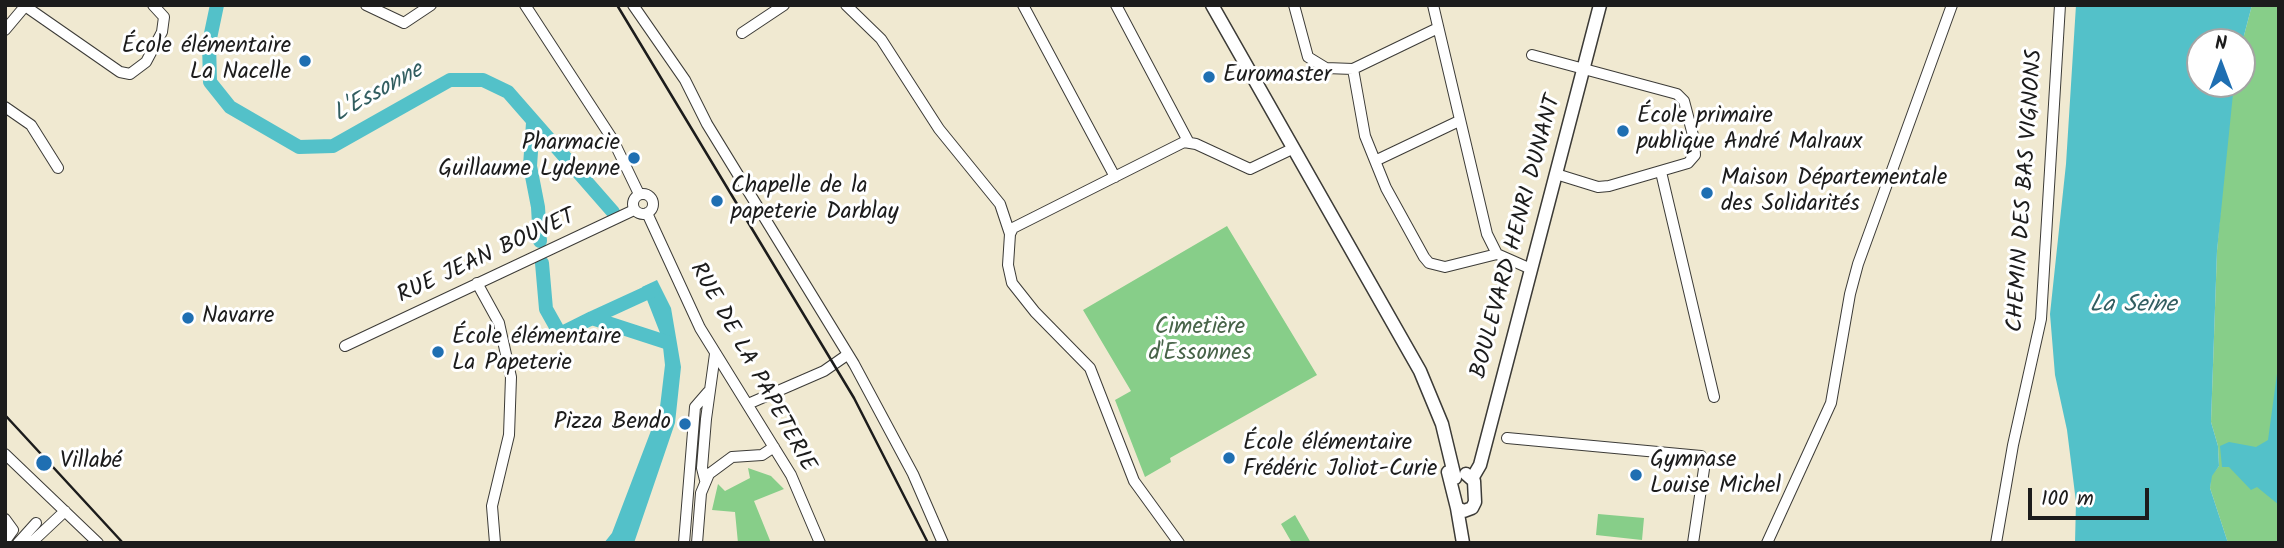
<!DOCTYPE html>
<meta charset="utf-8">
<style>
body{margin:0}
#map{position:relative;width:2284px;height:548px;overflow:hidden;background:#f0e9d1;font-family:Kalam,sans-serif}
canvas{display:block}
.frame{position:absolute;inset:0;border:7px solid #1c1c1c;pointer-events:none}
.north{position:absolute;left:2186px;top:28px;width:70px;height:70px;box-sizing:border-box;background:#fff;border:2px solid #a4a4a4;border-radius:50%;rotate:0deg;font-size:19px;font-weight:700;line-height:28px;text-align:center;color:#1c1c1c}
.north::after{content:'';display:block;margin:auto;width:24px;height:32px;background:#1f6fb2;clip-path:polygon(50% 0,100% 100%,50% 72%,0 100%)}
.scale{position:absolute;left:2028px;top:488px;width:121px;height:32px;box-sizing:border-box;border:4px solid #1c1c1c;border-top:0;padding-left:9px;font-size:21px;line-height:24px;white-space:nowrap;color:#1c1c1c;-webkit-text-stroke:5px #fff;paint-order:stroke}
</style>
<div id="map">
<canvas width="2284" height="548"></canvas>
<div class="frame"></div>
<div class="north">N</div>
<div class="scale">100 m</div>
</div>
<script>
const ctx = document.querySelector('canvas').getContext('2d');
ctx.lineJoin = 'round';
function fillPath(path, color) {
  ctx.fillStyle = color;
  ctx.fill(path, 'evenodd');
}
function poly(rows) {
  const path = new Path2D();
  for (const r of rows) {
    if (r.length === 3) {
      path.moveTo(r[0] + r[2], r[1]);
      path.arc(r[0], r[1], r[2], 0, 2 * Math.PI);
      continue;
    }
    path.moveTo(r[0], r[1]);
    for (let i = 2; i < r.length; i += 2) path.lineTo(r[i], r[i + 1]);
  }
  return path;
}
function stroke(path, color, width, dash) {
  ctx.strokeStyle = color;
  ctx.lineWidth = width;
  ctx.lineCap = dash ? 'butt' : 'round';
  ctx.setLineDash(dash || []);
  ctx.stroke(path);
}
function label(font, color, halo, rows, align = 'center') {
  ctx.font = font + ' Kalam,sans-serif';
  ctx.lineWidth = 6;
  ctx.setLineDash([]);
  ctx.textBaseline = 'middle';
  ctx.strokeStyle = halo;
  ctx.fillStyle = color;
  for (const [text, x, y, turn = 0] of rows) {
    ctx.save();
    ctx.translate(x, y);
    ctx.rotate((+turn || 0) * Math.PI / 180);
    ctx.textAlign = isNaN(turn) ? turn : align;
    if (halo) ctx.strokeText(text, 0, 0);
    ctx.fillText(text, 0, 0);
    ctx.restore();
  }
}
fillPath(poly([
 [2252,5,2279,5,2279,543,2228,543,2210,488,2211,476,2219,466,2218,446,2211,422,2217,251,2229,109,2234,84,2242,84,2242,43],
 [1227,226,1317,375,1170,458,1171,462,1145,477,1115,400,1131,391,1083,310],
 [748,468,771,476,784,489,754,501,771,543,738,543,735,512,712,510,718,484,725,491,750,478],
 [1598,514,1644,518,1642,540,1596,535],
 [1295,515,1311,543,1292,543,1281,524]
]), '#87ce89');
fillPath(poly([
 [2076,5,2252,5,2242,43,2200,42,2200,84,2234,84,2217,251,2211,422,2218,446,2219,466,2212,476,2210,488,2228,543,2075,543,2076,502,2067,430,2055,375,2050,314,2066,164],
 [657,280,671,308,681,367,675,423,634,543,604,543,612,533,660,407,665,365,662,338,642,287],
 [2279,359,2279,505,2257,487,2251,490,2229,467,2222,467,2220,446,2229,442,2256,447,2268,440]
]), '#53c1c9');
stroke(poly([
 [217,5,209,43,210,82,230,107,299,147,333,146,450,80,483,80,508,92,613,212],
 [533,123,530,166,538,207,540,241],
 [542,263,546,309,560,334,592,318,669,343],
 [592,318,653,290]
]), '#53c1c9', 14);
const minor = poly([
 [366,5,404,23,431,5],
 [525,5,613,140,639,194],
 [633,5,685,80,707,124,854,364,913,474,943,543],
 [846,5,881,39,939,129,1000,204,1010,234,1008,265,1012,283,1035,312,1090,368,1134,481,1179,543],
 [1023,5,1115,177],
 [1116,5,1188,141],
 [1294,5,1308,57,1326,68,1353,69,1438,28],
 [1433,5,1487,234,1497,254,1531,269],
 [25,6,120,72,130,74,146,62,162,32,164,17,153,5],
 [5,30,26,5],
 [742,33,784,5],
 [1532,55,1677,94,1684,101,1694,139,1695,155,1688,163,1609,186,1598,187,1556,174],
 [1353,69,1365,136,1386,188,1424,257,1429,263,1445,267,1497,254],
 [5,107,31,125,58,168],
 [1377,160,1459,121],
 [1661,172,1714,397],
 [643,204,10],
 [647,213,700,328,791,475,820,543],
 [1010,234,1013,228,1184,142,1196,144,1250,169,1292,149],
 [477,283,499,323,511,377,509,435,492,506,495,543],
 [345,346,634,210],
 [748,404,824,371,847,355],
 [1507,438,1701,456,1704,469,1693,543],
 [5,454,98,543],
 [705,480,702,468,706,419,715,354],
 [5,519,13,530,5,541],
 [18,543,36,523],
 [31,543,65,511],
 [684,543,695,407,708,392],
 [697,543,701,493,709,474,732,457,762,455,774,447],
 [1767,543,1831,403,1850,294,1858,264,1952,5],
 [1996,543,2013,445,2041,319,2060,5]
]);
const major = poly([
 [1212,5,1420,371,1442,424,1455,478],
 [1448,472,1457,508,1464,511,1472,508,1475,502,1474,481,1466,474],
 [1473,477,1480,465,1600,5],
 [1457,508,1463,543]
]);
stroke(minor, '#3c3b37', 12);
stroke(major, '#3c3b37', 15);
stroke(minor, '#fff', 10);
stroke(major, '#fff', 12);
stroke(poly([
 [617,5,854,398,928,543],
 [5,415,123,543]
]), '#1c1c1c', 2.5);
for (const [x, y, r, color] of [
 [305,61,7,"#1f6fb2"],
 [1209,77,7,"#1f6fb2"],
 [1623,131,7,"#1f6fb2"],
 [634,158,7,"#1f6fb2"],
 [1707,193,7,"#1f6fb2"],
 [717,201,7,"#1f6fb2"],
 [188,318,7,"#1f6fb2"],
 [438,352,7,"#1f6fb2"],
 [685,424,7,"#1f6fb2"],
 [1229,458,7,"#1f6fb2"],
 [44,463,9,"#1f6fb2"],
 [1636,475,7,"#1f6fb2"]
]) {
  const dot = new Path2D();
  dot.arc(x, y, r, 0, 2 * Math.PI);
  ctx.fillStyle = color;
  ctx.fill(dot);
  stroke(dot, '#fff', 2.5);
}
label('23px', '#1c1c1c', '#fff', [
 ["École élémentaire",291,48,"right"],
 ["La Nacelle",291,74,"right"],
 ["Euromaster",1223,77],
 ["École primaire",1637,118],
 ["publique André Malraux",1637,144],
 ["Pharmacie",620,145,"right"],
 ["Guillaume Lydenne",620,171,"right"],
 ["Maison Départementale",1721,180],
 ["des Solidarités",1721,206],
 ["Chapelle de la",731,188],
 ["papeterie Darblay",731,214],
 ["Navarre",202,318],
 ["École élémentaire",452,339],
 ["La Papeterie",452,365],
 ["Pizza Bendo",671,424,"right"],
 ["École élémentaire",1243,445],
 ["Frédéric Joliot-Curie",1243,471],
 ["Gymnase",1650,462],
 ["Louise Michel",1650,488],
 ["Villabé",60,463]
], 'left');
label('23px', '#1c1c1c', '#fff', [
 ["CHEMIN DES BAS VIGNONS",2027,191,-86],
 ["BOULEVARD HENRI DUNANT",1518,237,-75],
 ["RUE JEAN BOUVET",487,258,-25],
 ["RUE DE LA PAPETERIE",751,368,61]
]);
label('23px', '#476348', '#fff', [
 ["Cimetière",1200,329],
 ["d'Essonnes",1200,355]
]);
label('italic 24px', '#325e61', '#fff', [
 ["L'Essonne",379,94,-29],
 ["La Seine",2133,307]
]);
</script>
